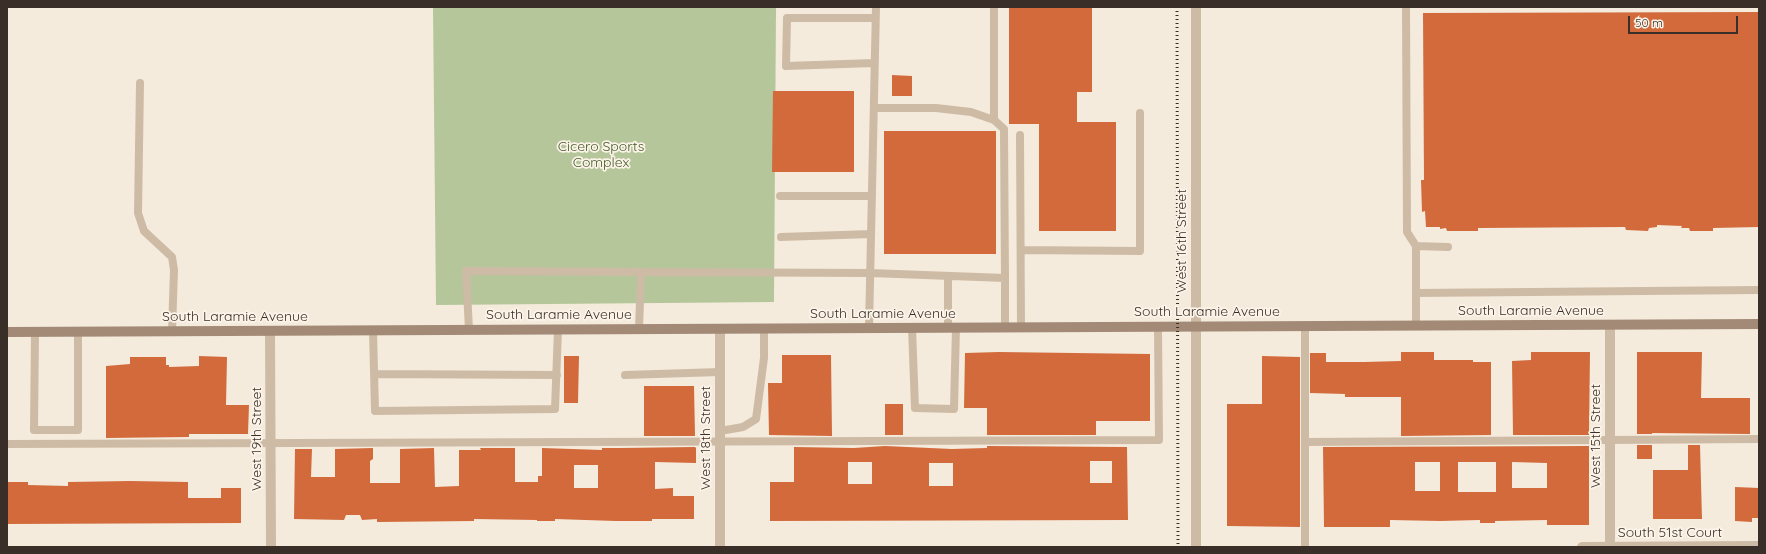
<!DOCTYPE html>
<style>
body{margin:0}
#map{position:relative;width:1766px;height:554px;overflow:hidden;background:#f5ebdc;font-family:Quicksand,sans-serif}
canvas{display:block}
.frame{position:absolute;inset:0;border:8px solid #3a2f28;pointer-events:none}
.scale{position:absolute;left:1628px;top:16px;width:110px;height:18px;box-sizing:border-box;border:2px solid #3a2f28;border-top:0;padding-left:5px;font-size:12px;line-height:14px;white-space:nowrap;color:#3a2f28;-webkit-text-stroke:3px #fcf4e9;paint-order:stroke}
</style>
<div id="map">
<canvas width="1766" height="554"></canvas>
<div class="frame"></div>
<div class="scale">50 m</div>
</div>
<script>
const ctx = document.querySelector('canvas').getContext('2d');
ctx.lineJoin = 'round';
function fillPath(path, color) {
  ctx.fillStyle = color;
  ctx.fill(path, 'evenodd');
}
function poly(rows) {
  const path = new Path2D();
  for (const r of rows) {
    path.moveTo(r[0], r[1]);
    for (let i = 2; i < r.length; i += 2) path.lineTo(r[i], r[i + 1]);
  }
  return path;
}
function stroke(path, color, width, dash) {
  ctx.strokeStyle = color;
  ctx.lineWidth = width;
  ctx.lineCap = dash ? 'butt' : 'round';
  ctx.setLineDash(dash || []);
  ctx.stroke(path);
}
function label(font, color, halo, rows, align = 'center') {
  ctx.font = font + ' Quicksand,sans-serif';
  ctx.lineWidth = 3.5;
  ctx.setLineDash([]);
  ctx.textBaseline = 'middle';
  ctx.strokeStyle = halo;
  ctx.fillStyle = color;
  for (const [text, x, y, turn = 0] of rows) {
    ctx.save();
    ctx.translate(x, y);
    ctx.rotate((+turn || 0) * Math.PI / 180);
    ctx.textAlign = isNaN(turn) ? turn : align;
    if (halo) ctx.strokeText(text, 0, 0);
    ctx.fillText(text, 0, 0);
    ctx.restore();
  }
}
fillPath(poly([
 [433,7,776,7,774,302,436,305]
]), '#b4c69a');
fillPath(poly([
 [1009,7,1092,7,1092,92,1077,92,1077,122,1116,122,1116,231,1039,231,1039,124,1009,124],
 [1759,12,1759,227,1713,228,1713,231,1690,231,1689,228,1681,228,1682,226,1657,225,1657,227,1649,228,1648,231,1626,230,1625,227,1478,228,1478,231,1447,231,1446,228,1440,229,1440,227,1426,227,1425,211,1422,212,1421,180,1424,180,1423,13],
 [892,75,912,76,912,96,892,96],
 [773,91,854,91,854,172,772,172],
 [884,131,996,131,996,254,884,254],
 [999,352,1150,354,1150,421,1096,421,1096,435,987,435,987,408,964,408,965,353],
 [1401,352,1434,352,1434,360,1473,360,1473,362,1491,362,1491,435,1401,436,1401,397,1345,397,1345,394,1310,393,1310,353,1326,353,1326,362,1364,362,1401,361],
 [1531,352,1590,352,1589,435,1513,435,1512,361,1531,360],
 [1637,352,1702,352,1701,398,1750,398,1750,434,1652,433,1652,434,1637,434],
 [782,355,831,355,832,436,769,435,768,383,782,383],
 [199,356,227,357,226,405,249,405,248,434,189,434,189,437,106,438,106,366,130,364,130,357,166,357,166,365,169,365,169,367,199,366],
 [564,356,579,356,578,403,564,403],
 [1262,356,1300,357,1300,527,1227,526,1227,404,1262,404],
 [644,386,694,386,695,436,644,436],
 [885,404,903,404,903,435,885,435],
 [1637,445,1652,445,1652,459,1637,459],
 [1688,445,1700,445,1702,519,1653,519,1653,470,1688,470],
 [885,446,952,449,987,448,987,446,1127,447,1128,520,770,521,770,482,794,482,794,447,854,448],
 [1090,461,1112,461,1112,483,1090,483],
 [848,462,872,462,872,484,848,484],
 [929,463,953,463,953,486,929,486],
 [1589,446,1589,525,1547,525,1547,520,1495,521,1495,523,1480,523,1480,520,1440,521,1390,520,1390,527,1324,527,1323,447],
 [1415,462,1440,462,1440,491,1415,491],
 [1458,462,1496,462,1496,492,1458,492],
 [1512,462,1547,463,1547,488,1512,488],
 [373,448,373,459,370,461,370,483,400,483,400,449,434,448,435,487,459,486,459,450,481,450,480,448,515,448,515,482,538,482,538,476,542,476,542,448,602,450,602,448,619,448,695,447,696,448,696,463,655,462,655,489,673,488,673,496,694,496,694,519,652,519,652,521,616,521,555,519,555,521,537,521,537,520,474,519,474,521,377,522,377,519,362,520,360,515,346,515,344,520,294,519,295,449,312,449,311,477,335,477,335,449],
 [574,465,598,465,598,488,574,488],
 [130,481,188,482,188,498,221,498,221,488,241,488,241,523,7,524,7,482,28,482,28,485,68,486,68,482],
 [1735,487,1759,488,1759,518,1752,518,1752,522,1735,521]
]), '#d26a3c');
stroke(poly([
 [994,7,994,120],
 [1406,7,1407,232,1416,246,1416,325],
 [874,63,786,66,787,18,875,18],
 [140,83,138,213,144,231,172,257,174,270,172,331],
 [874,108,936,108,971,112,994,120,1004,129,1005,278],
 [1020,135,1021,327],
 [780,196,872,196],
 [781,237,871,234],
 [1416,246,1448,247],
 [1021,250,1140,251,1140,113],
 [1416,293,1759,290],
 [1305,326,1305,547],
 [869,328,876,7],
 [912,328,915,408,954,409,956,327],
 [948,328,948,276],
 [639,329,641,272,870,273,1005,278,1005,327],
 [373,330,375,411,555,409,558,329],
 [469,330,466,271,641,272],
 [35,332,34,430,78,430,78,332],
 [374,374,557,375],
 [625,375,720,372],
 [720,431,743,427,756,419,764,358,764,328],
 [1305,442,1759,439],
 [7,444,1159,440,1158,327]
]), '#cebba6', 8);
stroke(poly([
 [1610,325,1610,547],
 [270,331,271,547],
 [720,547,720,329],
 [1582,547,1759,546]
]), '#cebba6', 10);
stroke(poly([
 [1196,7,1196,547]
]), '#cebba6', 10);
stroke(poly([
 [7,332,1759,324]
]), '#a28a77', 10);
stroke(poly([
 [1177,7,1178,547]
]), '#3a2f28', 3, [1, 3]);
label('14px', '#455b29', '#fcf4e9', [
 ["Cicero Sports",601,147],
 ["Complex",601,163]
]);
label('14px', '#3a2f28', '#fcf4e9', [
 ["West 16th Street",1182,241,-90],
 ["South Laramie Avenue",1531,311],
 ["South Laramie Avenue",1207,312],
 ["South Laramie Avenue",883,314],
 ["South Laramie Avenue",559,315],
 ["South Laramie Avenue",235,317],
 ["West 15th Street",1596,436,-90],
 ["West 18th Street",706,438,-90],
 ["West 19th Street",257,439,-90],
 ["South 51st Court",1670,533]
]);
</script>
